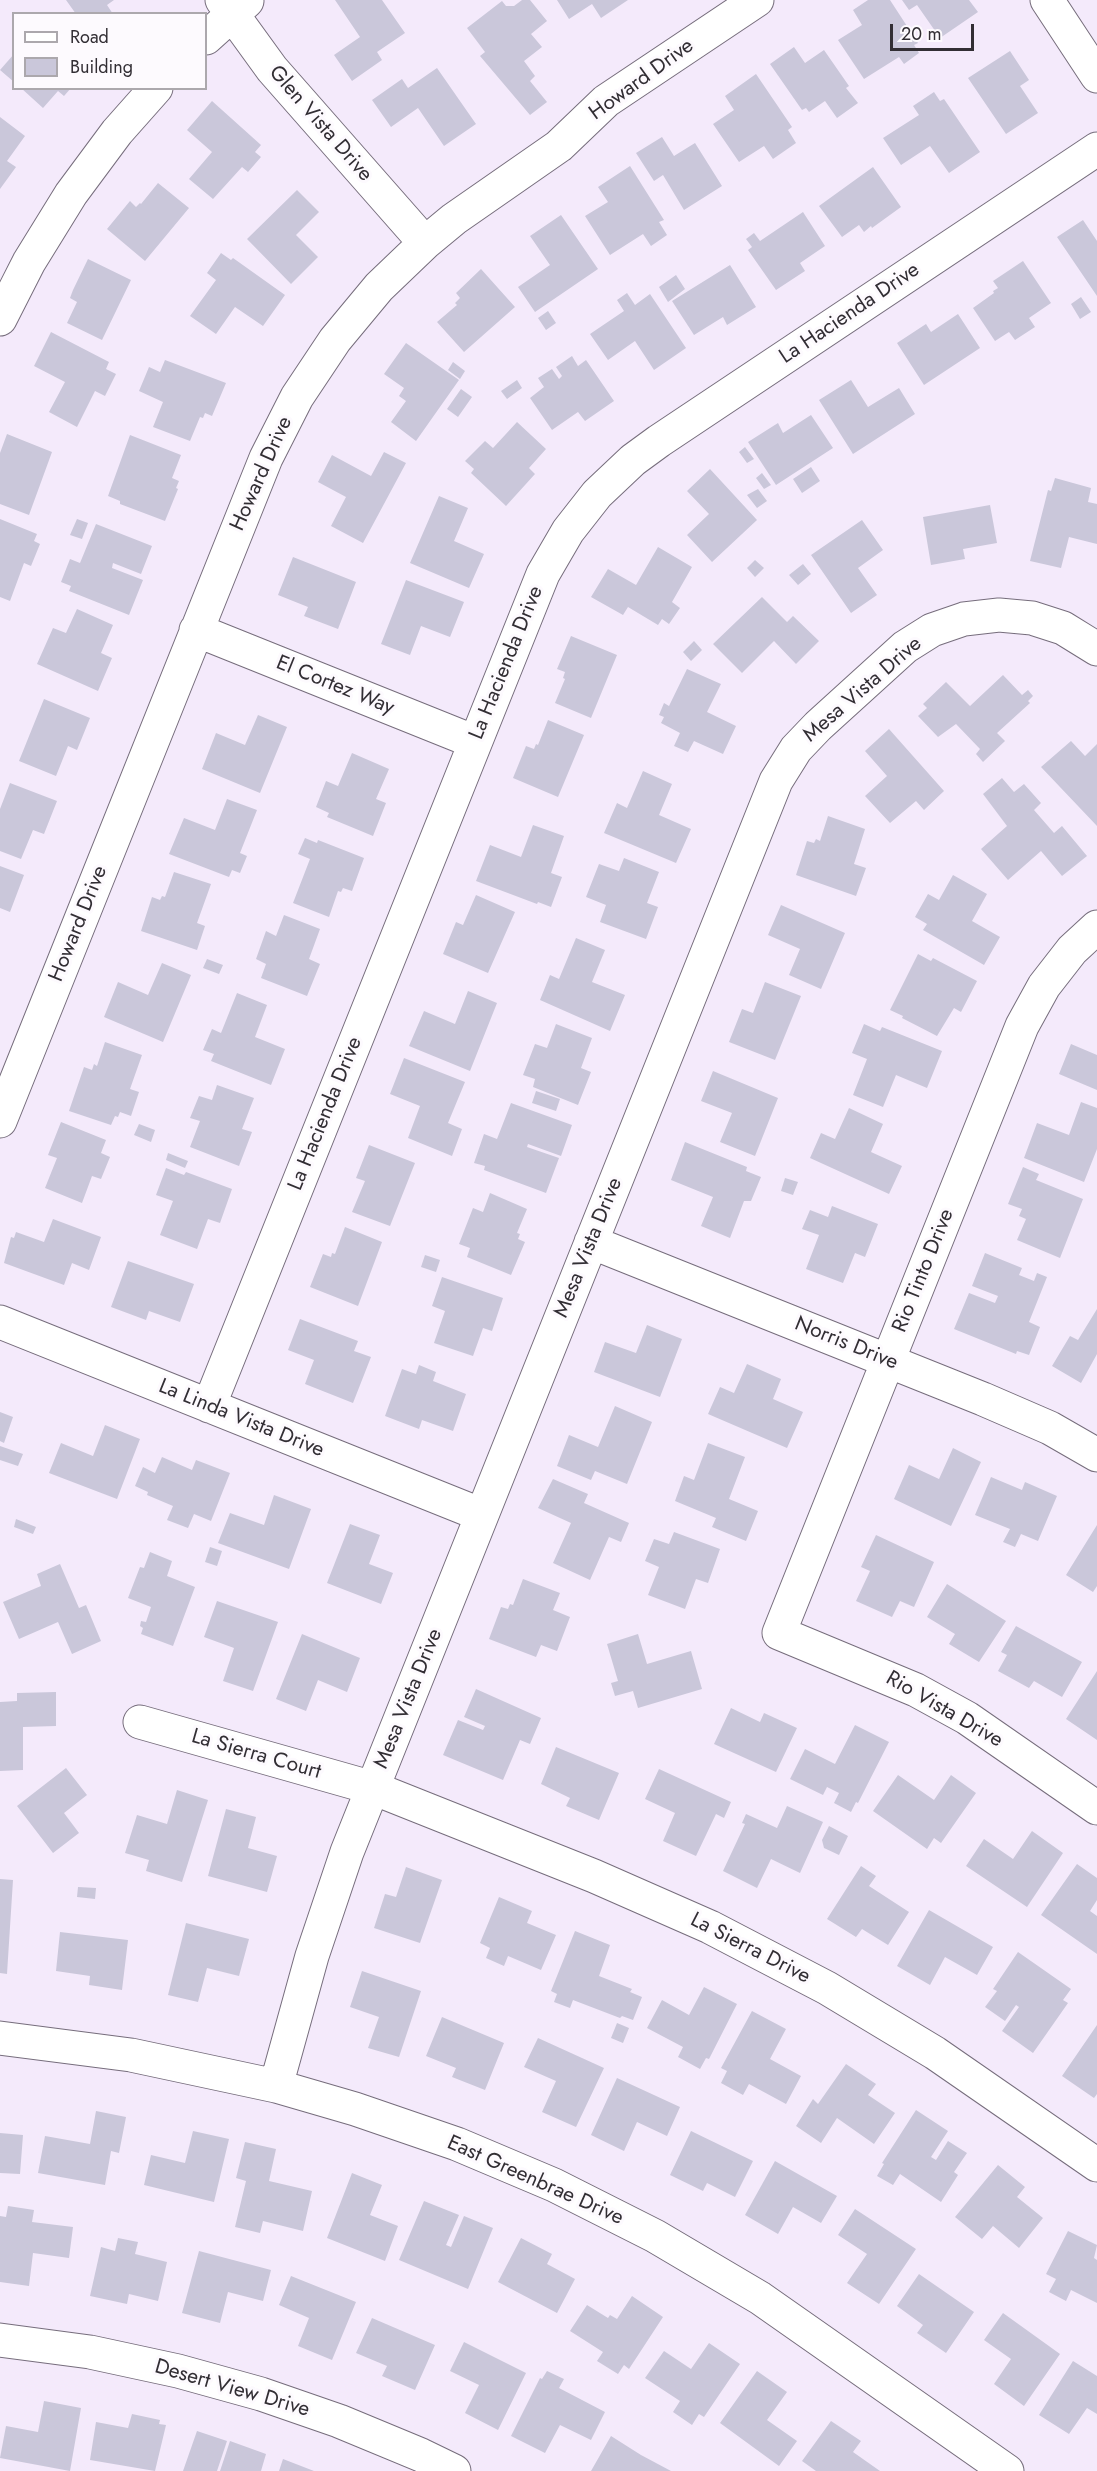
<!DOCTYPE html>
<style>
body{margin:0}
#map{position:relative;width:1097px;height:2471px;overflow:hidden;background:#f4eafb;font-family:Jost,sans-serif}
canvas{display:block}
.legend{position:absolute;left:12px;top:12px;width:195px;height:78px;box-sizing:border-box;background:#fdfafe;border:2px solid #aca8ad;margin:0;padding:8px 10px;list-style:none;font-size:18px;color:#322e34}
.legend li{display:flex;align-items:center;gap:12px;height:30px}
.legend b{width:30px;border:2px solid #aca8ad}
.scale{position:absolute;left:890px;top:24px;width:84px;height:27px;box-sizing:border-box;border:3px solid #322e34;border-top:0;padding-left:8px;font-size:18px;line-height:21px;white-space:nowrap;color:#322e34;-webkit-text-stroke:4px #fdfafe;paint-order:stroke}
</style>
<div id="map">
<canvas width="1097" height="2471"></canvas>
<ul class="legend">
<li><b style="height:8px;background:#fff"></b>Road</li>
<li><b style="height:16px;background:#cac7da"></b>Building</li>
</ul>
<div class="scale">20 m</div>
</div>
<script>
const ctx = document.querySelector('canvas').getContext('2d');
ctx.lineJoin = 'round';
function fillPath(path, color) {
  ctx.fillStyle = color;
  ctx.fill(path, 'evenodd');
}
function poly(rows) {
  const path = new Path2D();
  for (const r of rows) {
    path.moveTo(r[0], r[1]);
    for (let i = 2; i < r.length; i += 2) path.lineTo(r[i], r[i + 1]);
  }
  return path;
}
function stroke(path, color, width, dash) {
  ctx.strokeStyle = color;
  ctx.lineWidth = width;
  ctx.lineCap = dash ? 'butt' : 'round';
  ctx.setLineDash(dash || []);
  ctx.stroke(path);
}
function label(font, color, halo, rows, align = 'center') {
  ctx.font = font + ' Jost,sans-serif';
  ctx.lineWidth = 6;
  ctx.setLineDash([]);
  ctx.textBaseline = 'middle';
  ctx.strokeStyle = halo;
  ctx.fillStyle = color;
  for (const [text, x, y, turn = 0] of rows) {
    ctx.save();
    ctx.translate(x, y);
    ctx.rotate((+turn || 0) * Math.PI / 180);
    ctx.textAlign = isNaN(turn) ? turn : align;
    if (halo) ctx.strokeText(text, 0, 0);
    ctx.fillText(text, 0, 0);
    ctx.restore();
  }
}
fillPath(poly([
 [66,0,114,0,107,5,113,14,76,14],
 [335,0,382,0,405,33,377,52,382,60,352,81,334,55,360,37],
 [522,0,530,0,547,21,531,34,542,47,524,61,535,76,530,81,547,102,530,115,480,56,485,52,467,28,502,1,506,6,514,6],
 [557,0,628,0,601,18,592,4,569,19],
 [868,0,890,0,918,43,914,45,919,53,904,64,899,57,864,79,838,40,862,25,853,10],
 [902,0,969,0,978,12,940,38,917,5,909,10],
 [794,47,805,63,824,50,849,86,846,88,858,103,837,118,825,101,809,112,806,108,802,110,770,64],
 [1010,51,1029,80,1020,86,1038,113,1006,134,968,78],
 [14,54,14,82,0,70],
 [437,68,476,124,444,146,418,108,391,127,372,100,402,79,408,88],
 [756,74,792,127,788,130,796,143,773,159,764,146,739,162,713,124,734,110,725,96],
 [21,88,71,88,64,96,58,91,43,108],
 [934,92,940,101,944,99,980,152,949,173,930,146,901,165,883,138,919,115,913,106],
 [212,101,261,145,255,152,261,157,248,172,242,167,213,199,189,179,212,152,187,130],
 [0,117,25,136,7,161,16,167,0,189],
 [662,137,674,156,695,143,722,186,684,210,663,175,654,181,636,153],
 [630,166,664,220,659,222,667,235,651,246,643,234,610,255,585,216,608,202,598,187],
 [873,167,901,207,872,228,871,226,864,232,859,225,842,237,819,206],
 [158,183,189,208,145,261,107,229,130,201,136,207,140,203,141,204],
 [297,190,319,212,296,235,318,257,291,284,247,239],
 [803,212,825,246,800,263,805,271,776,290,748,250,752,247,746,239,754,233,760,241],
 [561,215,598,269,535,312,518,287,550,265,530,236],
 [1083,220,1097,241,1097,296,1057,237],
 [221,253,231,260,233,258,285,295,263,326,235,307,216,334,190,316,216,280,207,273],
 [88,259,131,280,102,340,67,323,77,302,70,298,73,290],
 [1023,261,1051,303,1029,318,1035,327,1015,340,1009,332,995,341,973,308,994,293,993,291,998,288,993,281],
 [730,265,756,307,727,325,723,317,694,335,672,301],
 [481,269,515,307,464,352,437,322,457,305,455,303,460,298,456,293],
 [676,275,685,289,668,302,659,287],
 [627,293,635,305,650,294,686,348,654,370,635,341,608,360,590,334,624,311,617,300],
 [1081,297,1091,312,1080,319,1071,304],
 [548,311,556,323,546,330,538,318],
 [958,314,980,348,924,385,897,343,926,324,931,332],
 [51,332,109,362,106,369,116,374,105,396,95,391,77,427,49,412,65,382,34,366],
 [406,343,459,380,416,441,391,422,406,401,399,396,404,388,384,374],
 [572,356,578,366,586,360,614,401,585,421,578,412,552,430,530,398,544,387,538,378,552,369,559,379,562,376,556,367],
 [165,360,226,383,212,416,205,413,203,418,200,417,190,441,153,427,163,402,139,391,149,367,160,372],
 [453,362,465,371,460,379,448,370],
 [517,380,522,388,507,399,501,391],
 [851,380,868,407,899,388,915,414,853,454,819,400],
 [461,389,472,397,458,417,447,409],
 [811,415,833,448,776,485,748,442,778,423,783,433],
 [517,422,546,449,529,468,535,474,506,506,471,473,474,469,465,461,485,441,493,448],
 [7,434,52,452,29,515,0,504,0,453],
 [130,435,181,455,172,478,179,481,176,488,178,489,165,521,120,504,120,501,108,496],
 [745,447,754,459,747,463,739,452],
 [384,452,406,463,363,543,331,526,346,497,318,482,332,455,371,476],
 [811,467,820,481,802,493,793,479],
 [710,469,757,520,712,562,687,535,709,514,687,491],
 [762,473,771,485,764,489,756,478],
 [1055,478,1091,488,1088,502,1097,504,1097,544,1069,537,1061,568,1030,561,1048,490,1051,491],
 [758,489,767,501,757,508,747,495],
 [439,496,468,508,454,541,484,554,469,588,410,563],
 [990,505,997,543,963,549,965,559,931,565,923,517],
 [0,519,37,534,34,541,40,544,31,566,24,563,10,601,0,597],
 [77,519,88,523,82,539,70,535],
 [862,520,883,550,858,568,877,595,851,613,811,555],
 [96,524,152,546,141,574,113,563,112,568,143,580,129,615,69,591,71,586,61,582,70,559,80,563],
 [658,547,692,567,672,602,680,608,669,624,662,619,658,625,628,607,623,615,591,597,608,569,636,585],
 [293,557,356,582,338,629,304,616,308,607,278,595],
 [755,560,764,568,755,577,747,568],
 [803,564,811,574,798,585,789,575],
 [406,580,464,602,450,637,421,626,410,655,381,644],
 [762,597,787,622,793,616,819,641,796,664,774,641,742,673,713,644],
 [77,609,113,625,101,653,112,658,98,691,37,664,53,628,66,633],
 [571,636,617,655,591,718,555,703,565,679,563,678,565,672,557,669],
 [694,641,702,650,691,661,683,652],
 [687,669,721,684,707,712,736,726,723,754,694,741,688,752,674,746,680,733,661,723,664,717,659,715,664,703,669,706],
 [1003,675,1022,695,1028,690,1033,696,1028,701,1030,703,997,733,1005,741,983,762,976,754,980,749,956,724,938,737,918,716,927,708,923,704,946,682,970,706],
 [44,699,90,718,77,750,68,746,56,776,19,761],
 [258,715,287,727,260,793,202,769,216,733,245,745],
 [548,720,584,735,558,797,513,778,526,746,534,749,536,744,538,745],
 [889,729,944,791,924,810,916,801,890,823,865,796,887,776,865,751],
 [1071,741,1085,756,1097,744,1097,826,1041,767],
 [352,753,389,769,376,799,386,803,373,836,327,817,329,813,316,807,326,781,338,786],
 [643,771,672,784,659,815,691,829,676,863,604,833,617,803,627,808],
 [1002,778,1014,792,1024,784,1041,803,1034,810,1054,833,1062,826,1087,856,1062,876,1041,851,1008,880,981,849,1007,826,983,794],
 [10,783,57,801,44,834,33,830,21,859,0,851,0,809],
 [227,799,257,810,240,853,247,856,240,873,232,870,229,877,169,854,184,818,215,830],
 [828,816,865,829,854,864,866,868,856,896,796,875,807,841,814,843,816,839,820,841],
 [533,825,564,836,551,873,562,877,551,907,538,902,537,904,476,881,490,845,521,857],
 [305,838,317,843,318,840,364,858,352,891,343,888,341,892,338,891,329,917,293,903,310,859,298,854],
 [624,858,659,872,647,903,658,907,646,939,600,922,606,905,586,897,599,864,619,871],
 [0,866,24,875,10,912,0,908],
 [174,872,211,884,197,923,205,926,197,950,141,931,152,897,160,900,162,896,165,897],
 [953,875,987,894,972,921,1000,937,984,965,923,930,927,924,915,917,928,894,939,900],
 [476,895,515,912,488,973,443,954,456,922,463,925],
 [781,905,845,933,821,989,789,975,800,949,768,935],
 [284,915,320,929,309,959,320,964,307,996,261,978,266,964,256,959,266,931,276,936],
 [576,938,605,950,592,982,625,995,610,1031,540,1000,550,975,559,979],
 [918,954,931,961,933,958,977,981,961,1012,954,1008,937,1036,902,1018,903,1016,890,1010],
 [207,959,223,965,219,974,203,968],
 [162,963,191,975,163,1042,104,1017,118,982,148,995],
 [765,982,801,996,775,1060,729,1042,742,1009,753,1013],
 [468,991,497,1003,470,1071,409,1046,424,1011,455,1024],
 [237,993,267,1005,255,1037,285,1049,271,1085,211,1061,214,1054,203,1050,212,1029,221,1033],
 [556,1024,592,1038,581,1068,591,1072,578,1105,533,1087,535,1079,523,1075,535,1044,547,1048],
 [864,1024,880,1031,882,1027,942,1051,927,1088,896,1075,883,1107,853,1095,867,1059,852,1053],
 [105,1042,142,1055,130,1089,139,1092,131,1116,120,1112,118,1117,115,1116,111,1125,69,1111,84,1067,92,1070,94,1064,97,1066],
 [1071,1044,1097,1055,1097,1090,1059,1074],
 [404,1058,465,1082,448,1123,462,1129,452,1156,408,1138,420,1106,390,1094],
 [713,1071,778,1098,755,1156,720,1142,732,1113,701,1101],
 [217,1085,254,1098,242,1129,252,1132,239,1166,190,1147,200,1121,190,1118,199,1096,212,1100],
 [536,1091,560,1099,556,1111,532,1103],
 [1081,1102,1097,1108,1097,1149,1084,1182,1024,1158,1037,1123,1069,1135],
 [511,1103,572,1125,561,1156,528,1144,527,1147,559,1158,546,1193,484,1170,485,1166,474,1163,484,1134,497,1139],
 [849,1108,883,1124,871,1152,902,1166,889,1194,810,1158,821,1133,835,1139],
 [61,1122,106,1140,101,1153,110,1157,101,1179,92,1176,82,1203,45,1188,57,1158,48,1155],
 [139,1124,155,1130,151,1142,134,1135],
 [685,1142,747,1167,746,1171,761,1177,751,1201,744,1201,730,1238,701,1226,713,1197,671,1180],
 [369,1145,415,1163,390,1226,352,1212,365,1181,356,1178],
 [168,1153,188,1161,185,1168,166,1160],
 [1023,1167,1039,1174,1036,1180,1083,1199,1060,1258,1017,1240,1026,1219,1019,1216,1022,1209,1008,1204],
 [166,1168,184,1175,186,1172,232,1189,220,1223,208,1219,197,1249,160,1235,173,1201,156,1195],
 [785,1178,798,1182,793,1195,781,1191],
 [490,1193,527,1209,517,1233,520,1234,518,1239,525,1242,511,1275,467,1257,470,1248,459,1244,473,1208,483,1212],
 [832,1206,878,1224,865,1257,855,1253,843,1283,806,1269,819,1235,802,1229,810,1210,828,1217],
 [53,1219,101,1237,89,1270,72,1263,64,1285,4,1263,11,1237,14,1238,16,1232,44,1242],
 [345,1227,382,1242,358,1306,310,1287,323,1254,331,1257,332,1253,335,1254],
 [985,1253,1022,1268,1019,1275,1034,1281,1037,1273,1047,1277,1029,1322,1040,1327,1029,1355,1017,1351,1016,1354,954,1329,969,1293,995,1303,998,1296,972,1286],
 [425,1255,440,1260,436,1272,421,1267],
 [128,1261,194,1284,180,1322,149,1311,146,1320,111,1307],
 [442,1277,503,1298,492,1331,483,1328,473,1356,434,1343,445,1311,432,1306],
 [1097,1309,1097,1354,1081,1383,1052,1366,1070,1336,1078,1340],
 [300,1319,358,1341,354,1351,371,1357,353,1403,305,1384,314,1360,288,1350],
 [647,1325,682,1339,660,1397,594,1372,605,1342,636,1353],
 [747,1364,781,1379,773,1399,803,1412,787,1448,708,1414,720,1387,734,1393],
 [419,1365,436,1372,433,1381,466,1394,453,1431,422,1420,419,1429,385,1416,402,1369,416,1374],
 [615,1406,652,1422,627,1484,595,1471,591,1480,557,1466,569,1435,598,1447],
 [0,1412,13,1417,4,1443,0,1441],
 [105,1425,140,1439,117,1499,49,1473,61,1443,93,1456],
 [708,1443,745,1457,729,1499,758,1511,746,1541,712,1527,716,1518,675,1501,684,1476,694,1480],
 [0,1446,23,1454,18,1466,0,1460],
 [953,1448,981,1462,951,1526,894,1499,909,1465,939,1479],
 [162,1457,192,1470,196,1460,230,1473,211,1521,194,1514,188,1528,167,1520,173,1506,147,1495,148,1492,135,1486,143,1467,155,1473],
 [991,1477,1022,1490,1025,1482,1057,1496,1038,1541,1021,1534,1015,1547,1003,1542,1010,1529,975,1515],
 [553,1479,588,1494,584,1503,629,1523,621,1542,609,1537,590,1580,553,1563,571,1523,538,1508],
 [274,1495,311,1509,289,1569,218,1543,230,1513,264,1525],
 [16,1519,36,1527,33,1534,14,1527],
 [350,1524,380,1535,369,1564,393,1573,381,1604,327,1583],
 [1097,1525,1097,1586,1093,1592,1066,1575],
 [674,1532,720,1549,708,1583,696,1579,685,1609,648,1595,659,1567,645,1561,654,1539,669,1544],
 [876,1535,934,1562,914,1607,900,1601,892,1617,856,1601,870,1571,861,1567],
 [210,1547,222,1551,217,1566,205,1562],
 [150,1552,172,1561,167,1576,195,1587,173,1646,141,1634,143,1628,140,1626,141,1621,146,1622,151,1607,128,1598,140,1567,144,1568],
 [60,1564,79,1608,86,1605,101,1641,72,1654,58,1622,19,1639,3,1602,41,1586,37,1574],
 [523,1579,560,1593,553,1610,570,1617,557,1651,541,1645,536,1657,489,1639,501,1607,508,1609,510,1604,513,1605],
 [947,1584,1006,1621,979,1662,949,1644,955,1634,927,1617],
 [217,1601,278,1622,253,1691,223,1681,234,1648,204,1637],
 [1016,1626,1082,1662,1062,1697,1034,1681,1029,1688,998,1671,1007,1655,1001,1652],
 [302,1634,360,1658,347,1692,318,1680,306,1711,276,1699],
 [638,1634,647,1664,691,1651,702,1689,638,1708,633,1691,615,1696,611,1683,618,1681,607,1644],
 [1097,1671,1097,1740,1066,1719],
 [476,1689,541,1718,530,1744,520,1740,503,1780,443,1755,458,1720,483,1730,485,1726,464,1717],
 [56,1692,56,1726,23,1727,23,1770,0,1771,0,1702,17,1701,17,1693],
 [731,1708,760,1722,764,1713,797,1728,776,1772,714,1744],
 [855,1725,889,1742,858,1803,856,1802,851,1812,834,1803,839,1793,827,1787,823,1795,790,1779,805,1749,835,1764],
 [556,1747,619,1773,599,1820,566,1806,570,1798,541,1784],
 [66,1768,87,1795,64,1813,79,1833,53,1853,17,1806],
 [659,1769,731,1802,724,1818,716,1814,696,1856,663,1841,675,1813,645,1799],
 [898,1775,934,1800,951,1775,976,1793,941,1843,934,1838,927,1849,873,1811],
 [177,1790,208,1800,182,1882,146,1871,149,1860,125,1853,137,1815,167,1824],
 [787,1806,823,1822,800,1873,771,1859,757,1888,723,1871,745,1824,742,1823,746,1814,777,1828],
 [226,1809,256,1817,248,1848,277,1856,267,1892,208,1876],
 [829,1826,848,1836,839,1855,824,1848,822,1840],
 [1032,1831,1063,1853,1027,1907,966,1866,984,1839,1013,1859],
 [1077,1864,1097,1878,1097,1900,1090,1911,1097,1916,1097,1954,1041,1915],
 [861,1866,876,1876,869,1886,909,1912,888,1945,862,1929,856,1937,827,1919],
 [406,1867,442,1880,420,1943,374,1928,385,1894,396,1897],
 [0,1879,13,1880,7,1974,0,1973],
 [78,1887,96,1888,95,1899,77,1897],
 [499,1897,532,1911,527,1923,556,1935,541,1970,508,1956,504,1966,486,1958,490,1948,480,1943],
 [929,1910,993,1947,977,1975,945,1957,930,1985,897,1966],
 [186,1923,249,1939,239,1976,207,1968,198,2002,168,1995],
 [575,1931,610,1945,599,1976,632,1989,630,1992,642,1997,633,2020,622,2016,620,2018,573,2000,570,2008,554,2002,557,1994,551,1991],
 [60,1932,128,1940,122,1990,89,1985,90,1976,56,1971],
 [1018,1952,1071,1989,1063,2000,1068,2003,1033,2053,1002,2031,1019,2007,1016,2005,1005,2021,985,2007,997,1991,993,1989],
 [362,1971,421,1991,399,2057,368,2048,379,2017,350,2007],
 [704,1987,737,2004,709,2059,706,2058,700,2069,678,2057,683,2047,647,2028,662,2000,689,2015],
 [752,2011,786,2029,770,2059,801,2076,786,2104,749,2084,743,2095,721,2083,727,2071,721,2068],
 [442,2017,504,2043,485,2090,452,2077,456,2068,426,2056],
 [617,2023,629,2028,623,2043,611,2038],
 [1097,2025,1097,2094,1094,2098,1062,2076],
 [538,2038,604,2068,576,2127,542,2112,556,2081,524,2067],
 [846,2064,876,2084,868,2095,895,2113,874,2144,837,2118,821,2143,796,2126,813,2099,818,2104],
 [617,2078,680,2107,667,2136,637,2122,624,2151,591,2135],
 [916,2110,948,2131,931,2157,936,2160,948,2141,967,2153,954,2172,958,2175,941,2202,900,2174,893,2185,877,2176,884,2164,882,2163],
 [96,2111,126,2117,119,2153,111,2151,105,2185,38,2173,45,2136,90,2144],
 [193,2131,229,2139,214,2202,144,2185,151,2155,185,2163],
 [691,2131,753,2161,735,2197,707,2183,703,2191,670,2175],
 [0,2133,23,2135,20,2174,0,2173],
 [245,2142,276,2149,269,2181,312,2191,303,2231,263,2221,260,2233,235,2227,246,2181,236,2178],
 [775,2161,837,2196,821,2223,793,2207,778,2234,745,2215],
 [998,2165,1025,2187,1017,2197,1043,2218,1019,2248,993,2226,982,2239,955,2217],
 [352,2173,382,2185,370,2215,398,2226,385,2261,327,2238],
 [424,2201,459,2215,446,2245,451,2247,464,2216,493,2228,468,2289,399,2260],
 [8,2206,34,2210,32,2222,73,2227,69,2258,33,2253,29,2286,0,2282,0,2216,6,2217],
 [855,2209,916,2249,879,2304,847,2283,867,2254,838,2235],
 [1068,2231,1097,2245,1094,2258,1097,2260,1097,2303,1071,2290,1066,2301,1049,2292,1056,2279,1046,2274],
 [118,2238,138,2242,135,2254,167,2262,158,2301,129,2294,127,2304,90,2296,101,2247,115,2251],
 [521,2238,552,2254,547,2264,575,2279,557,2313,498,2282],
 [199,2251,271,2270,263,2301,228,2292,220,2323,182,2313],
 [919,2274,974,2312,946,2353,917,2333,923,2325,897,2306],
 [291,2276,356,2302,332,2360,298,2346,309,2318,279,2305],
 [632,2296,663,2317,629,2369,624,2365,618,2374,597,2361,603,2352,570,2331,587,2305,608,2318,610,2315,617,2319],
 [1003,2313,1060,2354,1024,2406,994,2384,1011,2359,984,2340],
 [372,2318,435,2345,415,2390,382,2376,387,2366,356,2353],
 [464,2342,526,2373,498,2430,465,2413,479,2385,450,2371],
 [709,2343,740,2364,704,2417,699,2414,692,2425,673,2412,680,2401,645,2378,664,2351,691,2369],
 [1073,2361,1097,2376,1097,2414,1087,2408,1069,2434,1039,2415],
 [547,2371,564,2379,559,2388,605,2412,591,2440,560,2425,545,2453,511,2436,540,2378,542,2379],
 [757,2371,787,2392,767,2420,797,2441,779,2466,720,2423],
 [44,2401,81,2408,70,2471,0,2458,6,2426,38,2432],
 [132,2414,160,2420,159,2424,166,2425,155,2471,90,2460,96,2422,128,2428],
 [831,2421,861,2441,853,2452,880,2471,816,2471,802,2461],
 [197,2431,227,2441,217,2471,183,2471],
 [611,2436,641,2455,671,2471,591,2471],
 [230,2441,266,2454,261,2471,220,2471],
 [283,2459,314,2471,279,2471]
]), '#cac7da');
const minor = poly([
 [222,0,272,69,425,243],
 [1047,0,1097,76],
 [206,38,247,1],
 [0,319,29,262,71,194,117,132,156,88],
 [196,630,475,742],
 [1097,927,1072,950,1044,986,1022,1026,779,1633,916,1690,967,1718,1097,1808],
 [0,1121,266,458,297,397,335,340,379,287,425,243,454,219,559,146,606,101,757,0],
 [591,1242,983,1399,1050,1428,1097,1455],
 [0,1322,482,1515],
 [209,1406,543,574,568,531,597,494,633,460,659,441,1097,149],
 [140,1722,373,1788,594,1876,710,1927,827,1988,935,2053,1097,2165],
 [0,2038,131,2055,276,2086,355,2109,457,2144,554,2185,655,2236,760,2298,1007,2471],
 [276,2086,312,1956,347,1852,776,781,796,749,818,726,905,647,932,630,964,619,999,615,1032,618,1063,628,1097,649],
 [0,2340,90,2352,178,2371,261,2394,339,2421,421,2455,454,2471]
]);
stroke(minor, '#766d7c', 35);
stroke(minor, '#fff', 33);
label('21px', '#322e34', '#fdfafe', [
 ["Howard Drive",642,80,-36],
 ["Glen Vista Drive",320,124,49],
 ["La Hacienda Drive",850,314,-34],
 ["Howard Drive",262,474,-66],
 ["La Hacienda Drive",507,663,-68],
 ["El Cortez Way",335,686,22],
 ["Mesa Vista Drive",863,690,-41],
 ["Howard Drive",79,924,-68],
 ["La Hacienda Drive",326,1114,-68],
 ["Mesa Vista Drive",589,1248,-68],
 ["Rio Tinto Drive",924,1271,-68],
 ["Norris Drive",846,1344,22],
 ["La Linda Vista Drive",241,1419,22],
 ["Mesa Vista Drive",409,1699,-68],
 ["Rio Vista Drive",944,1710,30],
 ["La Sierra Court",256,1755,16],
 ["La Sierra Drive",750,1949,27],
 ["East Greenbrae Drive",535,2181,24],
 ["Desert View Drive",232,2389,16]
]);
</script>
